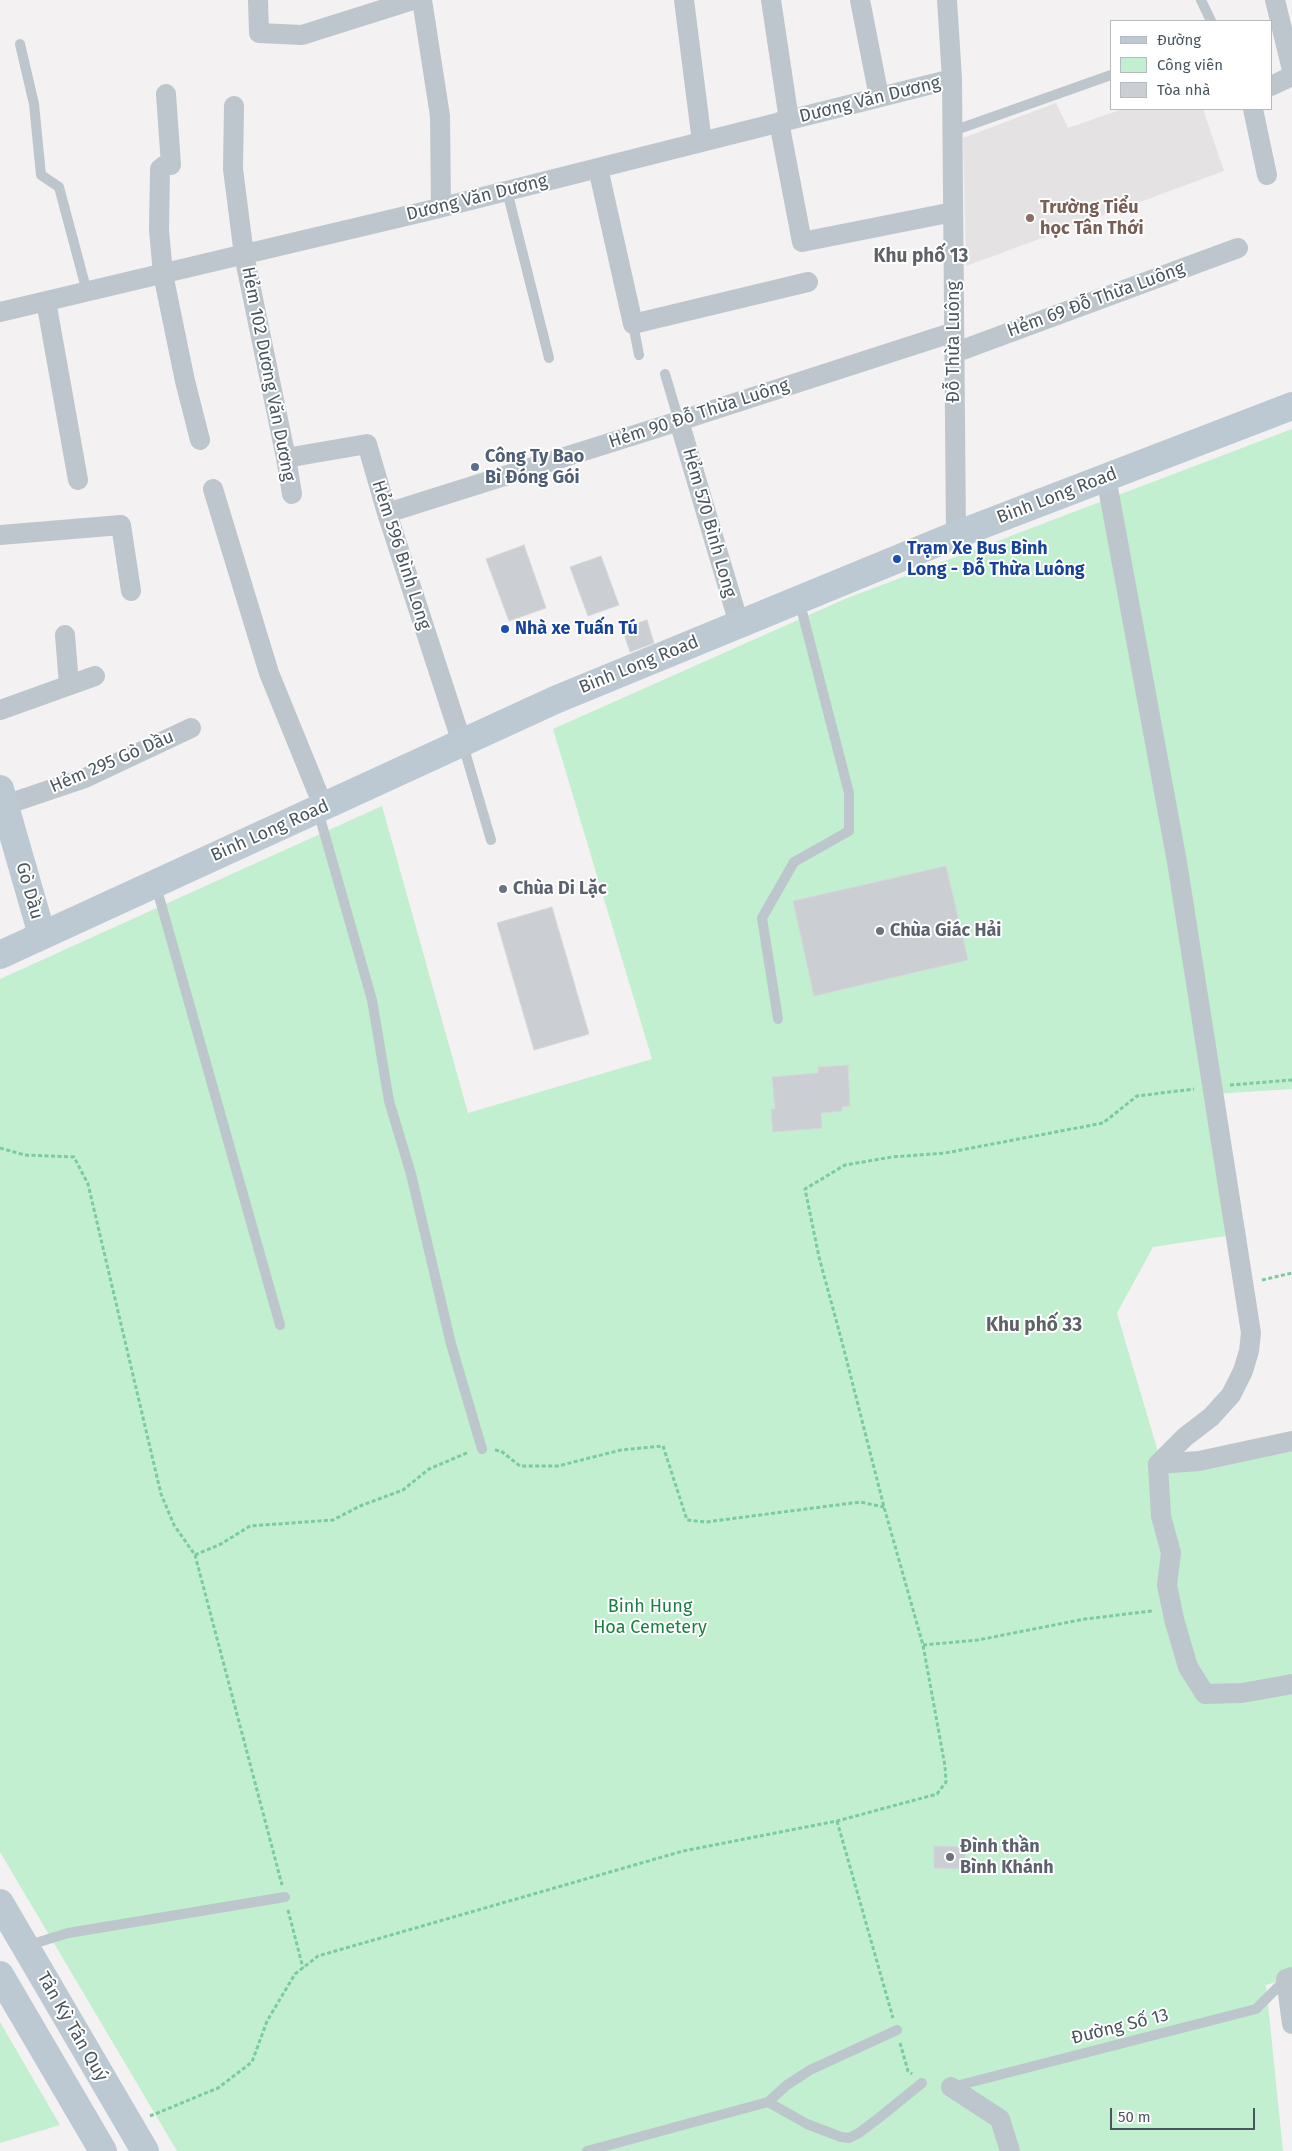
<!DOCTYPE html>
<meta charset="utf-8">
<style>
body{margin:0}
#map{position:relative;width:1292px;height:2151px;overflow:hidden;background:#f3f1f1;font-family:"Fira Sans",sans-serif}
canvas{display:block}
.legend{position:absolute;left:1110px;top:20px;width:162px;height:90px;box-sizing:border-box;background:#fff;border:1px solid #b6bbbf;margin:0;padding:6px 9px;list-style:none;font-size:15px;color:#49565e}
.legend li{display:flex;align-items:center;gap:10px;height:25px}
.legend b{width:25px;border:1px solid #b6bbbf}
.scale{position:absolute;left:1110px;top:2108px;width:145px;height:22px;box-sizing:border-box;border:2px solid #49565e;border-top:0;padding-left:6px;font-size:15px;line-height:18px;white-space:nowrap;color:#49565e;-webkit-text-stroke:4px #fff;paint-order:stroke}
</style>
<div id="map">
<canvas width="1292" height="2151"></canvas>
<ul class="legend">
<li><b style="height:6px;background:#bdc9d2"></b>Đường</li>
<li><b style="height:14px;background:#c1efcf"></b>Công viên</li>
<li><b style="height:14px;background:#cbced3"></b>Tòa nhà</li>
</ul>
<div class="scale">50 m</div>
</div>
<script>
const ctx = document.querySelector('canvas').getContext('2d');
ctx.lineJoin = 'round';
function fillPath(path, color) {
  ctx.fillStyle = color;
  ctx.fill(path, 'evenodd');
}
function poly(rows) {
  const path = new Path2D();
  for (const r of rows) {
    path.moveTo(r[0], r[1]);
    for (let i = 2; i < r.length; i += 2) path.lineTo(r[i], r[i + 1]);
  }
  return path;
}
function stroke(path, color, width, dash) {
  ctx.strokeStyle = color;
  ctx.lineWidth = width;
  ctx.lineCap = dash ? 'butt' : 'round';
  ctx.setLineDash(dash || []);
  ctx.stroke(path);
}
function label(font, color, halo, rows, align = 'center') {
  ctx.font = font + ' "Fira Sans",sans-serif';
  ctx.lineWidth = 4;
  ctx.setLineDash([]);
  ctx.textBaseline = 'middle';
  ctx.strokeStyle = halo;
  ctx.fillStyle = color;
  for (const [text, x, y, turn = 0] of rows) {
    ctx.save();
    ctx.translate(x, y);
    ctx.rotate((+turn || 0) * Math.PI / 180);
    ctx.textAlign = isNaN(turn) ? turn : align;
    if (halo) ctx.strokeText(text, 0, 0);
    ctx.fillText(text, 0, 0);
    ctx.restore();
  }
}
fillPath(poly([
 [1056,103,1068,128,1123,109,1203,109,1224,171,966,266,963,138]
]), '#e4e2e3');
fillPath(poly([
 [1292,429,1292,1089,1212,1094,1226,1236,1153,1247,1117,1313,1161,1462,1292,1437,1292,1977,1266,1985,1283,2151,177,2151,0,1852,0,979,382,806,468,1113,652,1059,553,729,845,599],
 [0,2022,60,2125,0,2143]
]), '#c1efcf');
const building = poly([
 [524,545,546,608,509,621,486,559,524,545],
 [601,556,619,605,588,616,570,567,601,556],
 [647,620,654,643,630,652,622,628,647,620],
 [946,866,968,960,814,996,793,901,946,866],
 [552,907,589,1034,534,1050,497,923,552,907],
 [848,1065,850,1106,842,1107,842,1111,821,1113,822,1128,773,1132,771,1109,775,1109,772,1077,818,1073,818,1067,848,1065],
 [934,1846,966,1847,965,1869,934,1868,934,1846]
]);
fillPath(building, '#cbced3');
stroke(building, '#d5d8dc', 1);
stroke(poly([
 [1230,1085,1292,1080],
 [0,1148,25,1155,74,1157,88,1184,161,1494,174,1525,195,1555,282,1885],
 [1262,1280,1292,1273],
 [495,1450,501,1451,520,1466,558,1466,621,1450,663,1446,687,1520,706,1522,860,1502,884,1507],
 [195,1555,221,1544,250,1526,333,1520,360,1506,403,1490,429,1469,469,1452],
 [923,1645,978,1640,1085,1619,1152,1611],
 [837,1821,893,2018],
 [288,1910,303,1968],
 [900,2043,908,2071,912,2074],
 [150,2116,218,2088,252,2062,267,2021,295,1974,318,1956,683,1851,837,1821,937,1794,946,1782,945,1766,923,1645,884,1507,842,1342,819,1257,805,1189,845,1165,892,1157,945,1153,1103,1123,1137,1096,1194,1089]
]), '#7acc9d', 3, [4, 2.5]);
stroke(poly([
 [1201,0,1211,21],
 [20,44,34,104,41,175,59,187,87,292],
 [953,131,1111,75],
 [507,191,549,358],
 [633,324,639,355],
 [665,374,679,421],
 [463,745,491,840],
 [318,811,372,1000,389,1101,411,1174,451,1344,482,1449],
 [156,886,280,1325],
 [778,1019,762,918,794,862,849,831,849,793,799,600],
 [26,1946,68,1933,285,1897],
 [952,2087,1256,2009,1285,1980],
 [768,2102,787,2085,810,2070,897,2030],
 [587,2151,768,2102,807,2124,841,2137,849,2138,859,2133,880,2117,922,2083]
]), '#bdc6cd', 10);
stroke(poly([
 [258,0,259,33,302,35,413,0],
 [422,0,440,116,441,207],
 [684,0,702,142],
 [771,0,789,120],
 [860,0,879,97],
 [947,0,952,79,956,535],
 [1275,0,1292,70],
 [1271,86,1292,76],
 [166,94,171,165,165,165,160,169,159,230,163,274,185,381,200,440],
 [234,106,233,169,244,255,286,458,292,494],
 [1253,109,1267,175],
 [779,122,802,242,953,212],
 [598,168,633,324,808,282],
 [46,301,78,480],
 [0,312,427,211,952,79],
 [954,353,1238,248],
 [679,421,739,624],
 [286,458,367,444,387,513,462,743],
 [1106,477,1177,862,1251,1333,1249,1351,1243,1371,1231,1395,1211,1417,1185,1437,1158,1464,1161,1516,1171,1553,1167,1585,1174,1619,1188,1667,1205,1694,1242,1693,1292,1684],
 [213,489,269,673,324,808],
 [387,513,679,421,954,332],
 [0,535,121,525,131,591],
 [65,635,69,685],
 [0,710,95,676],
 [5,805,85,778,191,728],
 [1158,1464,1199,1461,1292,1441],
 [1292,1977,1286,1979,1292,2024],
 [951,2087,1000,2119,1010,2151]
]), '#bdc6cd', 20);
stroke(poly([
 [0,789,42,935],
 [0,955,555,700,956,535,1292,406],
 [0,1903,145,2151],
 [0,1975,103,2151]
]), '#bdc9d2', 28);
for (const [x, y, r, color] of [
 [1030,218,5,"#8d6e63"],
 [475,467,5,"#5c6f8a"],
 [897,559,5,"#1a4fb4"],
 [505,629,5,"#1a4fb4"],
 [503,889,5,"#6b7280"],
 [880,931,5,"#6b7280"],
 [950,1857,5,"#6b7280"]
]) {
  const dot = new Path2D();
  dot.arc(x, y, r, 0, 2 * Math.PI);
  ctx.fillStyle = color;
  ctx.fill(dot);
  stroke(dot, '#fff', 2);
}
label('18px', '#49565e', '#fff', [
 ["Dương Văn Dương",870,100,-14],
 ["Dương Văn Dương",477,198,-14],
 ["Hẻm 69 Đỗ Thừa Luông",1096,300,-20],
 ["Đỗ Thừa Luông",954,342,-90],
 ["Hẻm 102 Dương Văn Dương",268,374,79],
 ["Hẻm 90 Đỗ Thừa Luông",699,414,-18],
 ["Binh Long Road",1057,496,-21],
 ["Hẻm 570 Bình Long",709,523,74],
 ["Hẻm 596 Bình Long",401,555,72],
 ["Binh Long Road",639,665,-22],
 ["Hẻm 295 Gò Dầu",112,762,-23],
 ["Binh Long Road",270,831,-24],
 ["Gò Dầu",29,891,74],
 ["Tân Kỳ Tân Quý",72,2027,60],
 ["Đường Số 13",1120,2027,-14]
]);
label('bold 18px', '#785e54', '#fff', [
 ["Trường Tiểu",1040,208],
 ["học Tân Thới",1040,229]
], 'left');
label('bold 18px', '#4e5e75', '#fff', [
 ["Công Ty Bao",485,457],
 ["Bì Đóng Gói",485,478]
], 'left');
label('bold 18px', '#164399', '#fff', [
 ["Trạm Xe Bus Bình",907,549],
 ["Long - Đỗ Thừa Luông",907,570],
 ["Nhà xe Tuấn Tú",515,629]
], 'left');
label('bold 18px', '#5b616d', '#fff', [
 ["Chùa Di Lặc",513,889],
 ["Chùa Giác Hải",890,931],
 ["Đình thần",960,1847],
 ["Bình Khánh",960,1868]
], 'left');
label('18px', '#1a7f44', '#fff', [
 ["Binh Hung",650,1607],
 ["Hoa Cemetery",650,1628]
]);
label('bold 19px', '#5d6266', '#fff', [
 ["Khu phố 13",921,257],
 ["Khu phố 33",1034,1326]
]);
</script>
